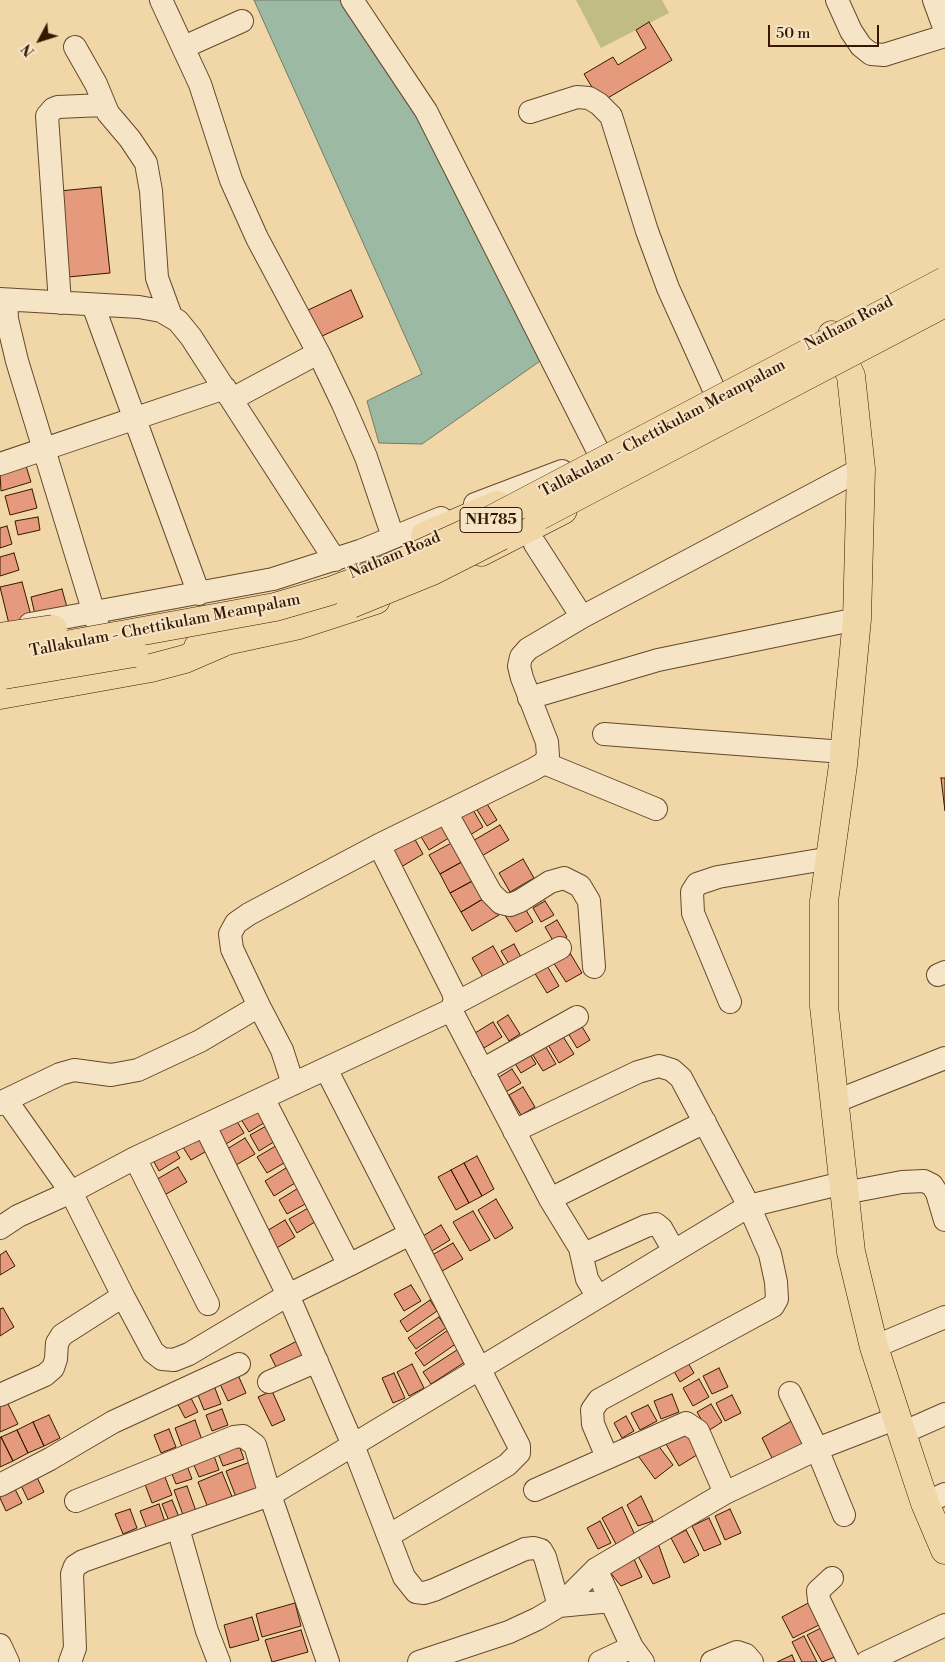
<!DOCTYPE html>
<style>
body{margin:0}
#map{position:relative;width:945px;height:1662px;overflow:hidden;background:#f1d6a8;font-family:"Libre Bodoni",serif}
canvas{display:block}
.north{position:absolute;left:15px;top:15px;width:50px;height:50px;-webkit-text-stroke:4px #f6e4c6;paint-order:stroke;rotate:230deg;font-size:14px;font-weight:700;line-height:20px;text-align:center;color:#361900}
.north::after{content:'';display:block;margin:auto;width:18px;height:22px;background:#361900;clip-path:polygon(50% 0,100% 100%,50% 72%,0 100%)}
.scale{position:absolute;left:768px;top:25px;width:111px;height:22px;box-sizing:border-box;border:2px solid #361900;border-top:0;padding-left:6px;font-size:15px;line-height:18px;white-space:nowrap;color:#361900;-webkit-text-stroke:4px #f6e4c6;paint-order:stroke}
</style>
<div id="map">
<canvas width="945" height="1662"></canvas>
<div class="north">N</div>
<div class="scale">50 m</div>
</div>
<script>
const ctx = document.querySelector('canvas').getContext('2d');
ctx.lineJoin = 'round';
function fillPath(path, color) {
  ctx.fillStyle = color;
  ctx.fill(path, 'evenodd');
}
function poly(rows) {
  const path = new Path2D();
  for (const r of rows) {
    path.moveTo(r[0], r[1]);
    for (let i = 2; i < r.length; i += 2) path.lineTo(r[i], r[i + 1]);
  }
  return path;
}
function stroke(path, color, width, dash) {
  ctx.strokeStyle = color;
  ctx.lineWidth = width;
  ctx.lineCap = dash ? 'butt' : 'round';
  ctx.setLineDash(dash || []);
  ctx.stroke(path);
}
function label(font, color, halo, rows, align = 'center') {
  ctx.font = font + ' "Libre Bodoni",serif';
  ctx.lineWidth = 4;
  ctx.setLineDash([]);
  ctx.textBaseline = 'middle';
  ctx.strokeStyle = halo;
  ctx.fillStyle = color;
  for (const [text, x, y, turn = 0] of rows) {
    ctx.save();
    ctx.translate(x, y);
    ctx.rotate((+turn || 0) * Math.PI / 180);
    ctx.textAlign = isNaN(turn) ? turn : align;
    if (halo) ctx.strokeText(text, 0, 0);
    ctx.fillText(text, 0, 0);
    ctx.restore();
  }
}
fillPath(poly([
 [576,0,662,0,669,13,601,48]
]), '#c0bc83');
const water = poly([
 [254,0,352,0,371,30,543,359,422,444,379,443,367,401,422,374,254,0]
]);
fillPath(water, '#9cbaa3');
stroke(water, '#737a62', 1);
const building = poly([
 [649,22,672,60,601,102,584,74,613,57,618,65,646,48,636,30,649,22],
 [101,187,110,273,68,277,59,191,101,187],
 [351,290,363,317,320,337,308,310,351,290],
 [26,466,31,482,1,491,0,474,26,466],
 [32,489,37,508,10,515,5,496,32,489],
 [38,517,40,530,18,535,15,521,38,517],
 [7,526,12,544,0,548,0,528,7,526],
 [14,553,19,570,0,576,0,557,14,553],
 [22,582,32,619,9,624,0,587,22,582],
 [62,589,68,611,36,619,31,597,62,589],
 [941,778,945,778,945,811,941,778],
 [484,799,497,820,487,826,474,805,484,799],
 [469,803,483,827,470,835,455,811,469,803],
 [443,821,452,836,429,850,420,835,443,821],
 [500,825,509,840,480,857,471,842,500,825],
 [412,834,423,854,401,867,389,848,412,834],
 [457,840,467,859,440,874,429,855,457,840],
 [467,859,478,878,450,893,440,874,467,859],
 [523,859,534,878,510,892,499,873,523,859],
 [478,878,488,896,461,912,450,893,478,878],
 [488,896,499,915,472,931,461,912,488,896],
 [545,901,554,915,541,922,533,908,545,901],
 [522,903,533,922,516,932,504,914,522,903],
 [557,920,567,937,555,944,545,927,557,920],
 [514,944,521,957,509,964,501,951,514,944],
 [493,946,505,967,484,979,472,958,493,946],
 [570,953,582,973,566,982,553,962,570,953],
 [546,964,559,986,547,993,534,972,546,964],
 [508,1015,520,1034,509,1041,497,1022,508,1015],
 [493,1022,502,1037,484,1048,475,1033,493,1022],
 [581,1025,590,1040,577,1048,568,1033,581,1025],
 [562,1035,574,1054,559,1063,547,1043,562,1035],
 [544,1044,556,1064,543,1071,531,1052,544,1044],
 [526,1048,536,1064,521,1073,511,1057,526,1048],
 [512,1069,521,1083,504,1093,496,1079,512,1069],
 [523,1087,535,1107,521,1115,509,1095,523,1087],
 [257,1105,267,1121,249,1132,239,1116,257,1105],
 [235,1118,244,1133,226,1144,217,1128,235,1118],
 [268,1125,277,1140,259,1151,250,1135,268,1125],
 [200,1133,210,1149,191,1160,181,1144,200,1133],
 [245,1138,255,1154,236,1165,227,1149,245,1138],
 [279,1144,289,1160,267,1173,257,1157,279,1144],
 [173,1146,180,1158,159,1171,152,1158,173,1146],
 [477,1156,494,1189,482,1196,464,1163,477,1156],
 [464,1163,482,1196,469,1203,451,1170,464,1163],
 [178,1167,187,1182,163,1196,154,1181,178,1167],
 [286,1168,295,1183,274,1196,265,1181,286,1168],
 [451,1170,469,1203,456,1210,438,1177,451,1170],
 [300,1187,309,1202,287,1214,279,1200,300,1187],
 [496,1199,513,1228,495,1239,478,1210,496,1199],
 [310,1207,318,1220,297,1233,289,1219,310,1207],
 [473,1211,490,1240,470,1251,453,1222,473,1211],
 [285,1220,295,1237,275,1249,265,1232,285,1220],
 [441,1225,450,1240,427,1254,418,1239,441,1225],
 [453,1243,463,1259,437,1274,427,1258,453,1243],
 [6,1251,15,1266,0,1275,0,1255,6,1251],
 [411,1285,421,1301,404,1311,394,1294,411,1285],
 [430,1300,437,1311,407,1332,400,1321,430,1300],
 [3,1308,14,1327,0,1336,0,1309,3,1308],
 [439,1317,446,1328,416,1349,408,1338,439,1317],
 [448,1330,457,1343,424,1366,415,1353,448,1330],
 [297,1341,304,1355,277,1369,270,1355,297,1341],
 [460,1348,468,1360,431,1384,423,1372,460,1348],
 [684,1356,694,1373,680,1382,670,1364,684,1356],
 [412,1364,424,1388,409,1396,397,1372,412,1364],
 [719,1368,728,1387,712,1394,703,1376,719,1368],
 [394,1373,405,1398,393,1403,382,1378,394,1373],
 [238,1375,246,1393,228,1401,220,1384,238,1375],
 [699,1379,709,1397,693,1406,683,1388,699,1379],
 [213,1383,221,1404,204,1410,196,1390,213,1383],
 [272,1391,285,1420,272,1426,258,1397,272,1391],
 [188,1392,198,1412,185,1418,175,1399,188,1392],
 [672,1394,679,1412,661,1419,654,1401,672,1394],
 [732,1395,741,1413,725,1421,716,1403,732,1395],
 [5,1398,18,1424,0,1432,0,1401,5,1398],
 [711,1404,722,1422,708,1431,697,1412,711,1404],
 [648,1405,657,1421,640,1430,631,1413,648,1405],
 [222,1409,228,1425,212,1431,206,1415,222,1409],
 [49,1415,60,1438,44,1446,33,1422,49,1415],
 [626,1416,634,1431,622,1438,614,1423,626,1416],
 [795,1419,811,1448,776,1466,762,1438,795,1419],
 [195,1420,202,1440,182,1447,175,1428,195,1420],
 [33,1422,44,1446,28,1453,17,1430,33,1422],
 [684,1427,700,1453,679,1466,663,1439,684,1427],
 [169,1429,176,1447,161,1453,154,1435,169,1429],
 [17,1430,28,1453,13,1461,1,1437,17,1430],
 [1,1437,13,1461,0,1467,0,1438,1,1437],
 [237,1440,244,1459,223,1466,216,1448,237,1440],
 [654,1440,673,1465,655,1479,636,1453,654,1440],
 [212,1450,219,1470,199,1477,191,1458,212,1450],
 [250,1462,259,1488,236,1497,226,1471,250,1462],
 [186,1463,192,1479,176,1484,170,1469,186,1463],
 [34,1471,44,1492,28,1500,18,1479,34,1471],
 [163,1472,172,1495,152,1503,143,1479,163,1472],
 [222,1472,233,1499,208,1508,198,1482,222,1472],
 [11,1481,22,1503,6,1511,0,1498,0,1486,11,1481],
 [187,1486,196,1511,183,1515,174,1490,187,1486],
 [641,1496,653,1521,638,1526,627,1505,641,1496],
 [172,1500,179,1517,169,1521,162,1504,172,1500],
 [159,1504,165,1522,147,1529,140,1511,159,1504],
 [622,1507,635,1535,617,1546,602,1518,622,1507],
 [130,1509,137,1528,123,1534,115,1514,130,1509],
 [730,1509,741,1533,725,1540,715,1516,730,1509],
 [709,1518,721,1544,704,1551,692,1526,709,1518],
 [600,1521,611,1543,598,1549,587,1528,600,1521],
 [686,1530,699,1555,684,1563,671,1538,686,1530],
 [658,1543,670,1577,653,1584,638,1556,658,1543],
 [634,1559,642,1577,621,1586,609,1571,634,1559],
 [812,1601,823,1623,793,1638,782,1617,812,1601],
 [295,1603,301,1626,262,1637,256,1614,295,1603],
 [252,1617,259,1640,230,1648,224,1625,252,1617],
 [825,1626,840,1655,822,1662,807,1635,825,1626],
 [301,1630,308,1652,272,1662,265,1640,301,1630],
 [804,1636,817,1662,802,1662,792,1642,804,1636],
 [792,1655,795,1662,777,1662,792,1655]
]);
fillPath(building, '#e69a7d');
stroke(building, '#361900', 1);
const minor = poly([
 [161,0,200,84,231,180,257,238,320,356,343,404,366,457,393,537],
 [352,0,426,111,600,455],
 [837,0,851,31,861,46,871,54,884,55,945,36],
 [934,0,945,30],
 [75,47,96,84,108,113,130,139,146,163,151,191,157,278,171,316],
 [184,47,242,21],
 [530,112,577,97,589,98,599,104,611,116,647,231,668,288,716,394],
 [0,299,139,307,161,311,178,321,191,337,335,560],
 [6,300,7,319,17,361,98,626],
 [60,303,47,116,53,109,58,107,103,105],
 [93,305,199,594],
 [232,399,318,353],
 [0,464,225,388],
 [475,504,562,471],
 [582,617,861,469],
 [30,624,273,579,360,551,441,518],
 [529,698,658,660,857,619],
 [604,734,844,752],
 [544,763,656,809],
 [446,812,491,893,501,903,510,905,520,901,550,882,564,878,580,886,589,901,594,967],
 [938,975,945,972],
 [730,1002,693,913,692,892,697,884,718,877,831,858],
 [454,1004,560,948],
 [259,1006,282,1050,293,1084],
 [451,1010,455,1000,453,992,379,845,534,769,544,763,548,756,547,742,522,678,519,666,521,657,528,649,582,617,535,544],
 [326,1069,519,1446,519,1453,507,1465,388,1536],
 [482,1070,577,1017],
 [263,1098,451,1010,550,1199,580,1248,586,1252,593,1250,646,1226,656,1224,661,1228,674,1251],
 [6,1100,60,1074,74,1070,111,1075,138,1070,200,1041,259,1006,232,949,230,934,236,923,249,914,379,845],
 [834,1102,945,1058],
 [0,1104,6,1100,71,1192,135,1158,263,1098,349,1265,288,1295,353,1445,749,1206,843,1183],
 [514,1131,638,1072,659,1066,672,1070,681,1078,749,1206,770,1254,776,1282,777,1299,773,1306,599,1400,592,1410,593,1424,607,1457],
 [135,1158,208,1304],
 [844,1193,902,1182,924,1181,932,1185,937,1193,945,1220],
 [550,1199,705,1122],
 [0,1228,18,1216,71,1192,123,1296,62,1335,57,1343,56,1359,53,1368,45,1375,0,1395],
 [580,1248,587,1279,598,1297],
 [349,1265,410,1234],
 [123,1296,153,1352,162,1359,174,1360,189,1354,288,1295,205,1126],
 [874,1347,945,1317],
 [269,1382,317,1361],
 [790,1393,817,1449,844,1515],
 [902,1433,945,1414],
 [0,1485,50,1459,113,1422,239,1364],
 [535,1490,686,1423,698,1431,725,1493],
 [76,1501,234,1437,243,1436,255,1445,270,1495,353,1445,404,1577,416,1592,424,1593,434,1590,525,1549,534,1548,541,1550,545,1557,559,1606,611,1601],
 [925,1503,945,1494],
 [178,1528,207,1631,219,1662],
 [596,1569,632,1647],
 [832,1578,818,1591,819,1600,849,1662],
 [0,1645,8,1662],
 [70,1662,75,1648,72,1574,75,1566,83,1561,270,1495,328,1662],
 [419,1662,509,1632,537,1619,559,1606,596,1569,725,1493,817,1449,897,1418],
 [600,1662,632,1647,643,1662],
 [712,1662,737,1652,746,1655,752,1662],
 [867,1662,945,1625]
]);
const major = poly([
 [832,335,851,376,861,469,857,619,843,765,824,901,824,1006,851,1252,874,1347,897,1418,925,1503,945,1550],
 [481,552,563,510],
 [198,647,299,625,376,600]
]);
const highway = poly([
 [425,536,497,505],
 [0,695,151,668,185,659,222,643]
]);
stroke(minor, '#65482a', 24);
stroke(major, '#361900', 29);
stroke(highway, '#361900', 29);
stroke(minor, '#f6e4c6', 22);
stroke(major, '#f1d6a8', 28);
stroke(highway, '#f1d6a8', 28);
const highwayBridge = poly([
 [539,516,945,303],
 [351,604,432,571,501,536],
 [0,637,53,629],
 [0,657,275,607,330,591,378,573,464,534,945,281],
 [4,675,134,653]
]);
stroke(highwayBridge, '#361900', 29, []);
stroke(highwayBridge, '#f1d6a8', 28);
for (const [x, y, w] of [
 [491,520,62]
]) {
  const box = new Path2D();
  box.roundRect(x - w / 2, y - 12.5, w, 25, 4);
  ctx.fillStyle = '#f6e4c6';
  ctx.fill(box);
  stroke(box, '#361900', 1);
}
label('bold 15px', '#361900', null, [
 ["NH785",491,520]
]);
label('16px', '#361900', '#f6e4c6', [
 ["Natham Road",849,324,-28],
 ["Tallakulam - Chettikulam Meampalam",663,429,-28],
 ["Natham Road",395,556,-23],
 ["Tallakulam - Chettikulam Meampalam",165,626,-11]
]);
</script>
